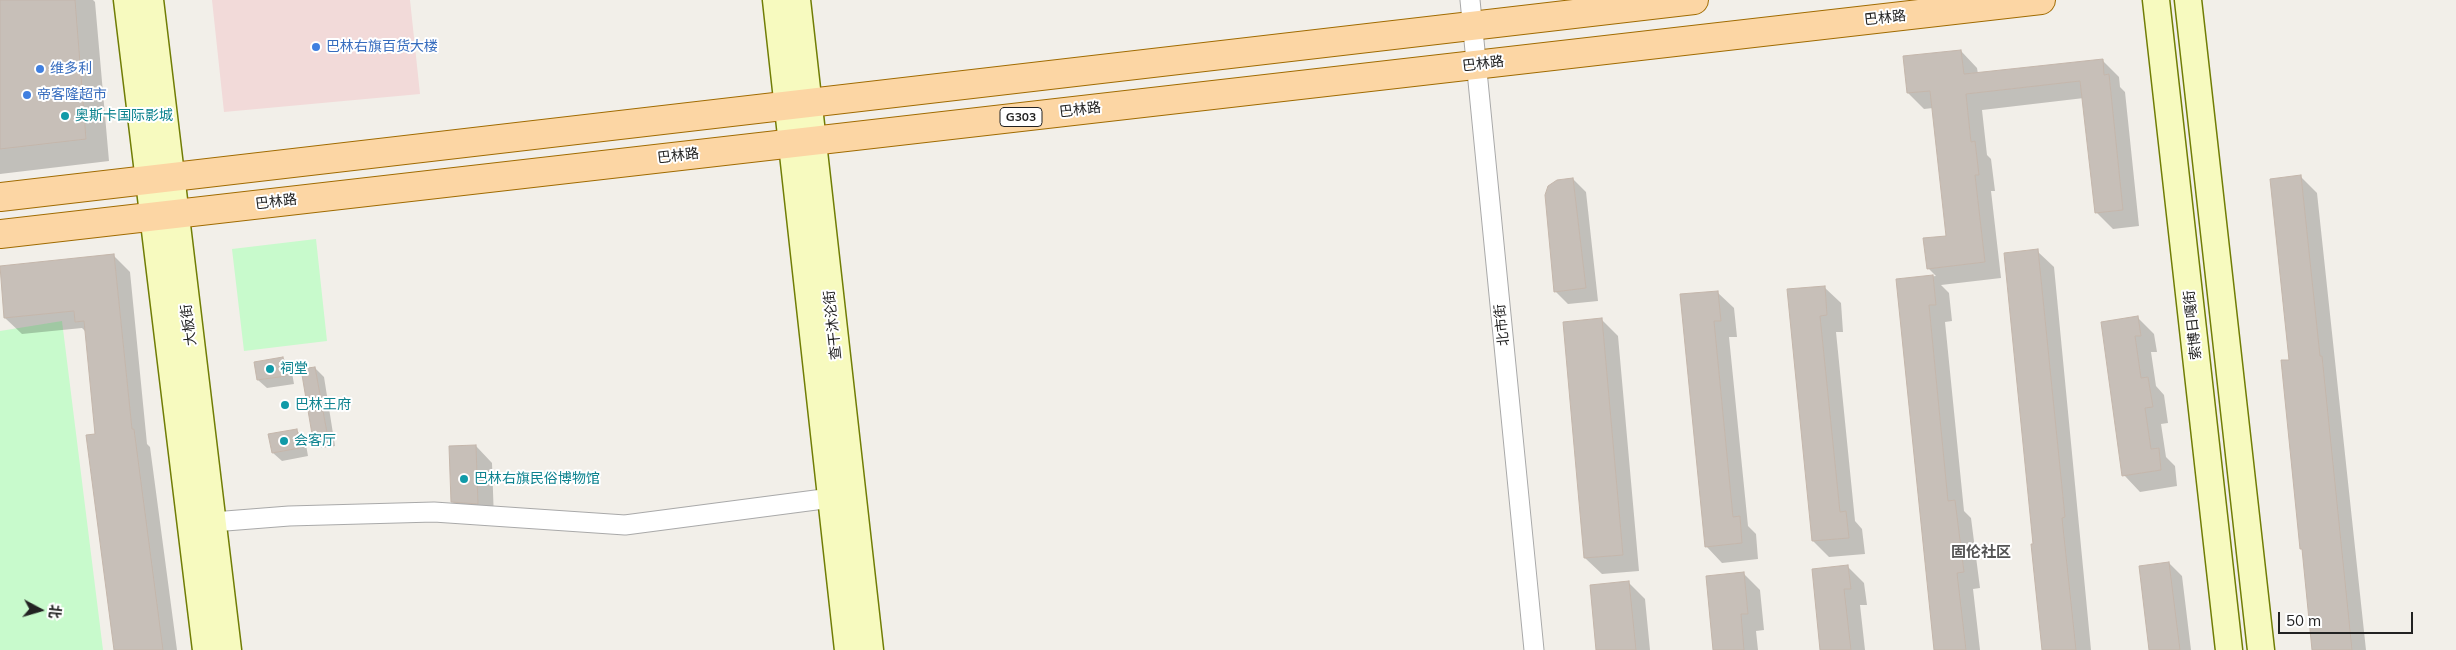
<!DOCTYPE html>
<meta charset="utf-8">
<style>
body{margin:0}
#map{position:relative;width:2456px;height:650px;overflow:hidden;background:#f2efe9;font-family:Mulish,"Noto Sans SC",sans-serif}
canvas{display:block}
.north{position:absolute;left:15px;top:585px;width:50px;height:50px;-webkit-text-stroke:4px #fff;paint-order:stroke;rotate:96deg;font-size:14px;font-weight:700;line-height:20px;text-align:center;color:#222}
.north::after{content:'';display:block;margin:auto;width:18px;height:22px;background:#222;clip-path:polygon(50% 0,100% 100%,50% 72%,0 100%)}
.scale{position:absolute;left:2278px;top:612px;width:135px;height:22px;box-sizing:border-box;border:2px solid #222;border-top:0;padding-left:6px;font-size:15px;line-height:18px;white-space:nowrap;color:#222;-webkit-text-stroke:4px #fff;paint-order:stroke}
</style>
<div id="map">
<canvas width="2456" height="650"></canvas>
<div class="north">北</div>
<div class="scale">50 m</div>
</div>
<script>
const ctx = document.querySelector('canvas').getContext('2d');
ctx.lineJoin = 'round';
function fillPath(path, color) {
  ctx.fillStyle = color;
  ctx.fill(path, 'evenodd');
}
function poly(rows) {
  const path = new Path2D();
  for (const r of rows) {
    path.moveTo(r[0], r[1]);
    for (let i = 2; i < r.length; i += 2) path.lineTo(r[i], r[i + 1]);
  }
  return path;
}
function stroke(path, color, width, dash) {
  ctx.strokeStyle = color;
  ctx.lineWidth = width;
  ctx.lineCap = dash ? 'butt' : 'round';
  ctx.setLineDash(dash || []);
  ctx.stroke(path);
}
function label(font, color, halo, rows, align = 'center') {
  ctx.font = font + ' Mulish,"Noto Sans SC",sans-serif';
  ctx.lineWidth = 4;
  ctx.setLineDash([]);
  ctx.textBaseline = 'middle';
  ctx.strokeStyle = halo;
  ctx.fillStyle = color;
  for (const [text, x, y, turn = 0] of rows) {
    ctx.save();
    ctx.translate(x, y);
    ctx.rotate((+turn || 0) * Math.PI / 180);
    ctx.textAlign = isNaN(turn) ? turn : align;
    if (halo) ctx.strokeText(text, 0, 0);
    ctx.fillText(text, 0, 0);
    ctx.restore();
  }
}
fillPath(poly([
 [212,0,410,0,420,94,224,112]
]), '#f2dad9');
fillPath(poly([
 [316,239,327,341,244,351,232,249],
 [62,321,103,650,0,650,0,331]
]), '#c8facc');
fillPath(poly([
 [0,0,93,0,95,2,109,161,0,174],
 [1961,51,1977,68,1978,74,2102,60,2119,77,2120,87,2125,92,2139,226,2113,229,2096,212,2084,98,1982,110,1987,155,1991,159,1995,191,1991,191,2001,278,1941,285,1949,293,1952,321,1945,322,1964,511,1971,518,1980,588,1973,589,1980,650,1935,650,1897,280,1936,276,1928,268,1947,237,1933,108,1924,109,1908,93],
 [2301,177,2317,193,2366,650,2313,650,2290,361],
 [1573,179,1586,192,1598,301,1568,304,1555,291],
 [2037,251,2054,267,2091,650,2044,650],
 [113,255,130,272,147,444,150,447,177,650,115,650,86,332,82,328,22,334,5,318],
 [1824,287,1841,303,1843,332,1836,332,1855,521,1862,529,1865,554,1829,557,1813,541,1789,290],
 [1717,292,1734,308,1737,337,1729,337,1748,526,1756,534,1758,559,1722,563,1706,546,1682,296],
 [2138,318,2154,334,2157,352,2151,352,2156,386,2164,395,2168,423,2161,424,2166,457,2175,466,2177,486,2140,492,2124,475,2102,323],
 [1601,319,1618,336,1639,571,1602,574,1585,558],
 [283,358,291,367,294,384,267,388,258,380],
 [315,368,324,377,335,446,322,448,314,439],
 [297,431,305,439,308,456,282,461,273,453],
 [476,446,492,463,494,520,468,518,452,501],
 [2169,563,2182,576,2191,650,2151,650],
 [1848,567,1864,583,1867,605,1860,605,1865,650,1822,650],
 [1744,574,1760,590,1764,630,1756,631,1758,650,1714,650],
 [1629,583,1645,599,1650,650,1597,650]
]), '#0003');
const building = poly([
 [0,0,75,0,86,139,0,149,0,0],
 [1961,50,1964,74,2103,59,2104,75,2109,74,2123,210,2095,213,2080,81,1966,94,1971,142,1975,141,1979,175,1975,175,1985,262,1927,269,1923,238,1946,236,1930,91,1907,93,1903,56,1961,50],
 [2301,175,2320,356,2322,356,2352,650,2312,650,2302,549,2300,549,2281,360,2289,360,2270,179,2301,175],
 [1573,178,1586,288,1554,292,1545,195,1548,186,1557,180,1573,178],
 [2038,249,2065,517,2062,518,2076,650,2042,650,2031,544,2033,544,2004,253,2038,249],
 [114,254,132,429,134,429,163,650,114,650,86,435,95,434,84,321,75,322,74,311,4,318,0,266,114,254],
 [1933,275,1936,305,1929,305,1948,501,1955,500,1964,572,1957,573,1966,650,1934,650,1896,279,1933,275],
 [1825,286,1827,315,1820,316,1840,512,1846,511,1849,538,1812,541,1787,289,1825,286],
 [1718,291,1721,321,1714,321,1733,517,1740,516,1742,543,1705,547,1680,294,1718,291],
 [2138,316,2141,336,2135,336,2141,378,2148,377,2153,407,2145,408,2151,449,2159,448,2161,470,2122,476,2101,322,2138,316],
 [1602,318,1623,555,1584,558,1563,322,1602,318],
 [283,357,286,376,257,380,254,362,283,357],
 [315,367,328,438,313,440,301,369,315,367],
 [297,429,300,448,272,453,268,434,297,429],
 [476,445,478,504,451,502,449,446,476,445],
 [2169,562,2180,650,2149,650,2139,566,2169,562],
 [1848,565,1851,589,1844,589,1851,650,1820,650,1812,569,1848,565],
 [1744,572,1748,614,1741,614,1744,650,1713,650,1706,576,1744,572],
 [1629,581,1636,650,1596,650,1590,585,1629,581]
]);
fillPath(building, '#c7bfb8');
stroke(building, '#c4b6ab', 1);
const street = poly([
 [1470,0,1534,650],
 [213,522,289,516,434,512,625,525,831,498]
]);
const secondary = poly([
 [127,0,206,650],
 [150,0,228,650],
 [776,0,848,650],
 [797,0,870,650],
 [2156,0,2229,650],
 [2188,0,2261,650]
]);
const primary = poly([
 [0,197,1694,0],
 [0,234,2041,0]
]);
stroke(street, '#a9a9a9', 21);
stroke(secondary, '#707d05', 29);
stroke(primary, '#a06b00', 30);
stroke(street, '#fff', 19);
stroke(secondary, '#f7fabf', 26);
stroke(primary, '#fcd6a4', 28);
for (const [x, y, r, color] of [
 [316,47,5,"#3f7fe0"],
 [40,69,5,"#3f7fe0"],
 [27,95,5,"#3f7fe0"],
 [65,116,5,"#0f9aa8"],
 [270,369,5,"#0f9aa8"],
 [285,405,5,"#0f9aa8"],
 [284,441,5,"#0f9aa8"],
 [464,479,5,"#0f9aa8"]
]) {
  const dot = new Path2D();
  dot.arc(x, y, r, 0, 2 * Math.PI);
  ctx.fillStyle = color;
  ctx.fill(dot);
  stroke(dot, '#fff', 2);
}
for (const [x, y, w] of [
 [1021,117,42]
]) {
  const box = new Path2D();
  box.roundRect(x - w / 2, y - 9.5, w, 19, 4);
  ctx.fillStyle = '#fff';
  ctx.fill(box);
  stroke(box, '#222', 1);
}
label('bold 12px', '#222', null, [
 ["G303",1021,117]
]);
label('14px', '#222', '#fff', [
 ["巴林路",1885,18,-6],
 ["巴林路",1483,64,-7],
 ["巴林路",1080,110,-7],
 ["巴林路",678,156,-7],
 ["巴林路",276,202,-7],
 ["大板街",189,325,-97],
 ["查干沐沦街",833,325,-96],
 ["北市街",1502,325,-96],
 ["索博日嘎街",2193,325,-96]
]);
label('14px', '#366cbe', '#fff', [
 ["巴林右旗百货大楼",326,47],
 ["维多利",50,69],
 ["帝客隆超市",37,95]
], 'left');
label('14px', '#0d838f', '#fff', [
 ["奥斯卡国际影城",75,116],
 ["祠堂",280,369],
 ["巴林王府",295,405],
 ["会客厅",294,441],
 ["巴林右旗民俗博物馆",474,479]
], 'left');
label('bold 15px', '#555', '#fff', [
 ["固伦社区",1981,552]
]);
</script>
